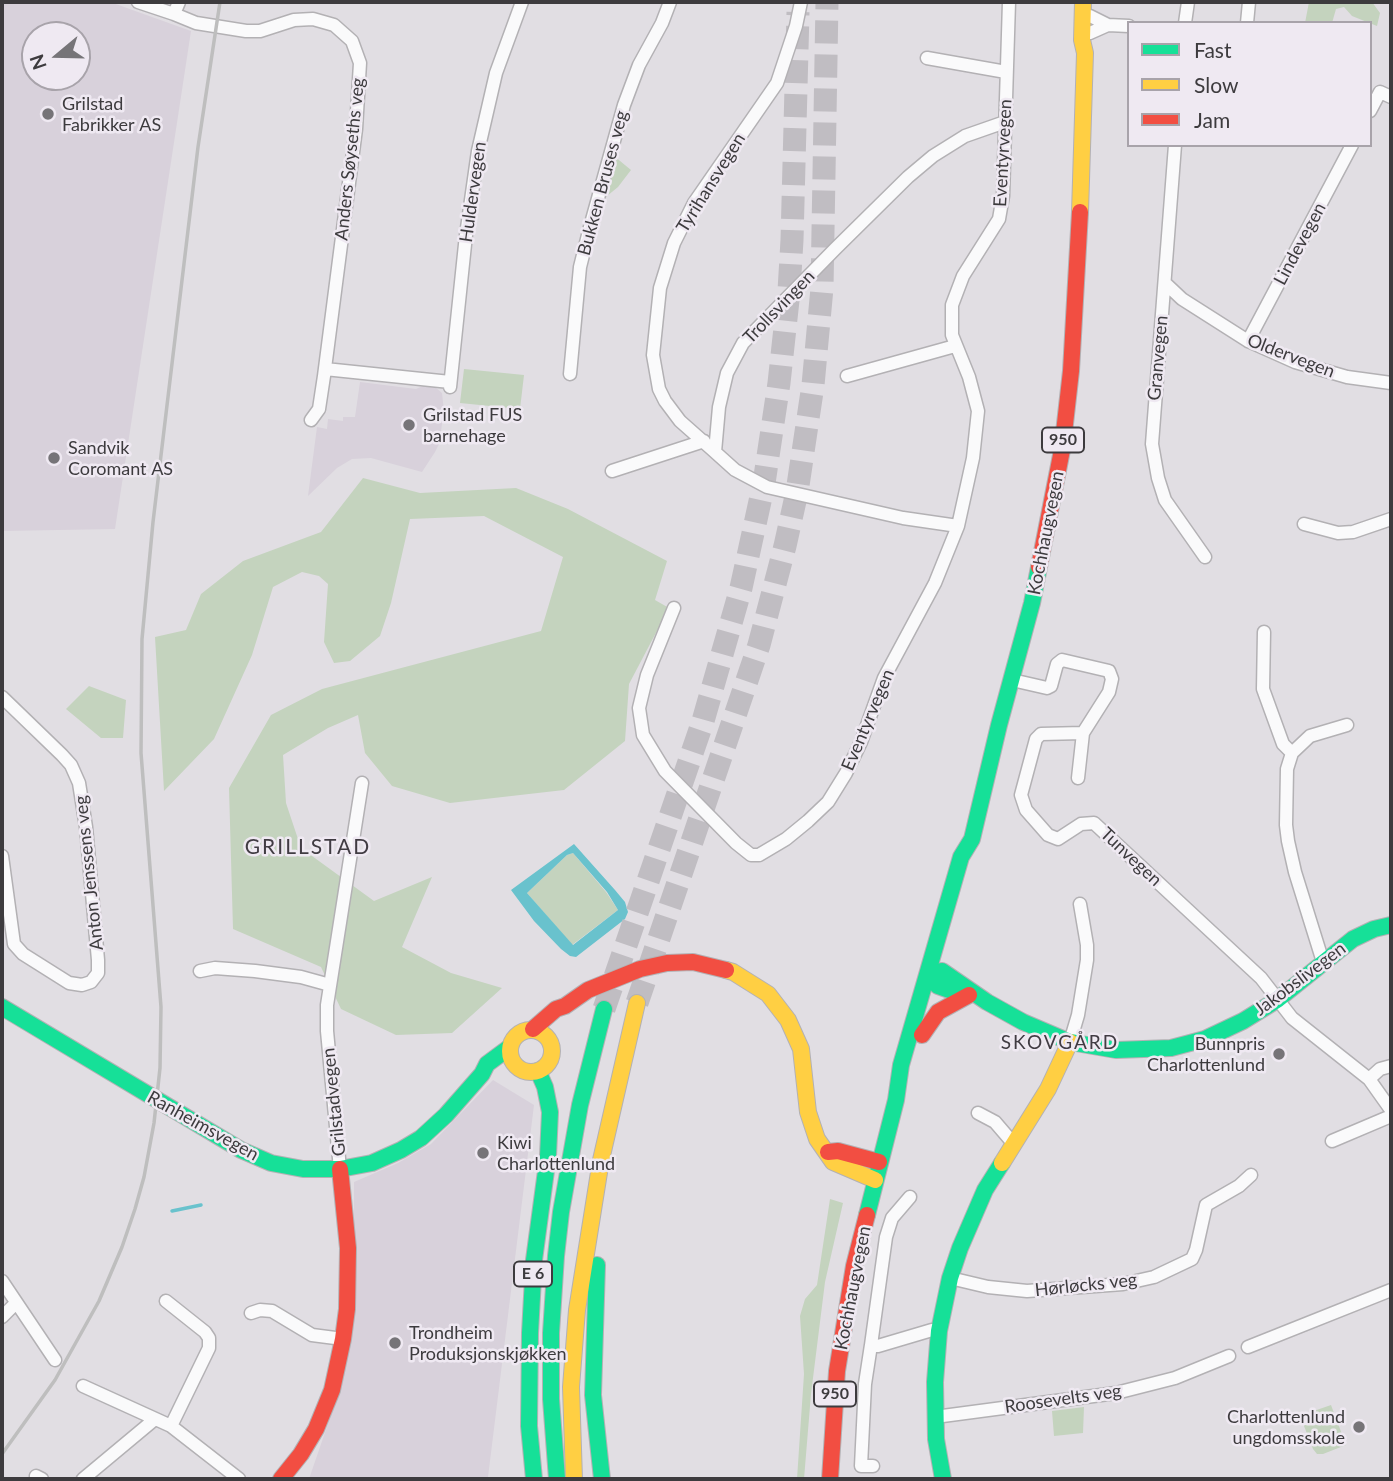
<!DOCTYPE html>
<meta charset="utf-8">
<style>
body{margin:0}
#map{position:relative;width:1393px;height:1481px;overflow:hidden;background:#e1dee3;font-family:Lato,sans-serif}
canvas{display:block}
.frame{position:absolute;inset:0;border:4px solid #3d3b3e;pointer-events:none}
.legend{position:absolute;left:1127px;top:21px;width:245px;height:126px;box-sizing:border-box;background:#efe9f2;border:2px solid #a8a3aa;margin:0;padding:9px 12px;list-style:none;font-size:21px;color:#3d3b3e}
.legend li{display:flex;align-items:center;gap:14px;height:35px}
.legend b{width:35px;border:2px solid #a8a3aa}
.north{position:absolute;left:21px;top:21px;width:70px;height:70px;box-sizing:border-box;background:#efe9f2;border:2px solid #a8a3aa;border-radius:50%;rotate:251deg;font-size:19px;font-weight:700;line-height:28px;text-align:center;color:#3d3b3e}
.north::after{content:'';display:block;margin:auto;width:24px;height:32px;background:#767478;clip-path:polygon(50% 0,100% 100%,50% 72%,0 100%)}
</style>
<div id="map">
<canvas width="1393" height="1481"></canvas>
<div class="frame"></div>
<ul class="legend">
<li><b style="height:9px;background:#16e098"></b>Fast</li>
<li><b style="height:9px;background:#ffcf43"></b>Slow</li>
<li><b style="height:9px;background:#f24e42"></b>Jam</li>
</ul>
<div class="north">N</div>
</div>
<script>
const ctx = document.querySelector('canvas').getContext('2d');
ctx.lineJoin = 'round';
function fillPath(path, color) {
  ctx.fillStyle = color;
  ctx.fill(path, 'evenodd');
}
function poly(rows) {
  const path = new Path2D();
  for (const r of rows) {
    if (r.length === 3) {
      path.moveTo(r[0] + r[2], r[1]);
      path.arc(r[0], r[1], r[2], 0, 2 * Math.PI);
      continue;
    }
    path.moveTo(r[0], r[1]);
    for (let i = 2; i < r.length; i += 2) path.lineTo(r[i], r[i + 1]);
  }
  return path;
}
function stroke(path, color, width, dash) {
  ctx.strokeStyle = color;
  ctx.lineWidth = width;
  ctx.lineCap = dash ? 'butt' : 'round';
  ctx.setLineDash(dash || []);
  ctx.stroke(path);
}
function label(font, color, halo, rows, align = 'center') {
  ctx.font = font + ' Lato,sans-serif';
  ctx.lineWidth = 5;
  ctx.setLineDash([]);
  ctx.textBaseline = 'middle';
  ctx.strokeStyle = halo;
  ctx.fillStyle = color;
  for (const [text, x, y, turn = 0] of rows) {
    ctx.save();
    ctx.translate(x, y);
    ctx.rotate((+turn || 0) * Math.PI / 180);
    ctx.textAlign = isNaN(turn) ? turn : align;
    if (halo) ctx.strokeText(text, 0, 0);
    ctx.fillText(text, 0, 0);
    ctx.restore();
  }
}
fillPath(poly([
 [2,2,113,3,191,31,115,529,2,531],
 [35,35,77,35,77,77,35,77],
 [360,382,416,389,423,386,435,387,442,393,444,411,439,444,435,452,422,472,371,458,352,459,337,468,308,496,317,427,327,429,328,419,343,421,343,417,355,417],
 [493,1080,534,1105,488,1477,309,1479,343,1380,354,1311,354,1182,398,1163,431,1144]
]), '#d8d1db');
fillPath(poly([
 [1309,2,1372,2,1380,13,1377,26,1352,16,1344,7,1336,9,1332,23,1305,23],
 [614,156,631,170,618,187,601,201],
 [464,369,524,375,520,409,460,403],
 [363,478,420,493,516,488,568,509,667,561,655,600,669,608,629,684,625,741,564,790,450,803,392,786,365,753,358,715,328,728,283,755,286,803,301,848,374,901,432,877,402,947,451,973,502,988,452,1033,396,1035,341,1009,321,967,233,929,229,788,271,715,322,689,541,631,563,557,484,516,410,519,391,603,380,636,350,661,334,663,324,642,328,584,319,576,302,572,273,587,252,655,214,739,164,791,155,637,186,630,201,594,243,561,321,532],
 [89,686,126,700,123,738,101,738,66,709],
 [573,853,606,892,618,910,572,945,527,893,567,855],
 [830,1199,843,1203,825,1282,811,1394,804,1479,797,1479,804,1374,800,1316,805,1299,817,1285],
 [1331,1405,1346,1445,1323,1454,1317,1454,1313,1449,1304,1426,1305,1418,1308,1413],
 [1084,1407,1083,1433,1054,1436,1052,1411]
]), '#c4d3be');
fillPath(poly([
 [574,844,615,890,625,902,628,912,625,919,576,957,570,956,561,949,534,921,511,890],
 [573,853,607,892,618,910,573,945,527,893,567,855]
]), '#69c2cd');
stroke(poly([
 [172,1211,201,1205]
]), '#69c2cd', 3.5);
stroke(poly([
 [637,1003,759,645,785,546,797,492,813,385,822,288,827,2],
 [604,1009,703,721,741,588,764,483,779,383,789,291,792,240,798,12]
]), '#c0bdc2', 23, [23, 11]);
const street = poly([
 [138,2,174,14,179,2],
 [174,14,196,23,246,31,260,31,294,20,313,19,334,25,352,41,360,63,356,129,324,376,319,409,311,420],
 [1090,16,1108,25,1129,26],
 [1185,23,1188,2],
 [1247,23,1249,2],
 [1090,33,1108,25],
 [927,58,1006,72],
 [1370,111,1380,92,1391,97],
 [1175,145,1152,444,1158,478,1165,500,1205,557],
 [1165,283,1182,299,1248,341,1295,362,1347,377,1391,383],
 [1248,341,1352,145],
 [325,369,450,382],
 [570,374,580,267,590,227,624,105,639,65,662,23,670,2],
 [847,376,955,346],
 [450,387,466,235,478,151,496,73,522,2],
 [715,452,680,421,665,401,659,389,653,355,660,288,674,243,694,203,777,83,796,26,801,2],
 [612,471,704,441],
 [1304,524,1338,533,1353,532,1391,519],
 [958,526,903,518,767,487,735,470,715,452,719,407,727,373,743,343,835,249,908,177,933,156,965,136,1005,122],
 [674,608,647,675,639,708,643,735,665,771,736,843,751,855,759,855,786,839,808,821,828,802,846,773,861,742,884,678,935,583,958,526,973,458,978,411,969,377,952,335,952,305,963,276,999,219,1003,196,1009,2],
 [1264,632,1263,689,1283,744,1292,753,1287,769,1286,825,1288,841,1295,872,1323,962],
 [1012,680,1047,688,1051,686,1057,664,1062,660,1109,671,1112,679,1109,692,1083,733,1041,734,1036,739,1021,795,1026,810,1048,835,1058,839,1081,824,1094,823,1261,978,1292,1018,1369,1079,1391,1110],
 [2,697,62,755,71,765,79,783,86,827,98,960,98,973,91,982,82,985,69,983,23,954,14,944,2,856],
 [1292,753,1310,736,1347,725],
 [1078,778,1083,733],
 [200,971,215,968,255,971,301,977,330,985],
 [1070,1042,1078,1015,1087,960,1087,945,1080,904],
 [1369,1079,1380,1069,1391,1066],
 [978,1113,995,1122,1013,1143],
 [1332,1141,1391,1116],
 [340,1169,327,1031,327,1005,362,783],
 [950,1278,988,1287,1027,1291,1123,1284,1154,1277,1192,1259,1196,1250,1206,1205,1239,1186,1251,1175],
 [2,1281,55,1360],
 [166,1301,205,1332,209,1338,209,1348,171,1426],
 [251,1313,260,1310,272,1311,312,1335,343,1339],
 [2,1317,16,1303],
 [871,1345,886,1237,892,1218,910,1197],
 [1248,1347,1391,1290],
 [83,1386,171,1426,239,1479],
 [935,1417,1116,1393,1175,1378,1229,1356],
 [873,1466,861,1466,865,1384,871,1345,878,1346,932,1330,939,1331],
 [36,1476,42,1479],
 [83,1479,155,1419]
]);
const fast = poly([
 [966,996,938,986,928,975,942,971,987,1002,1023,1022,1070,1042,1116,1050,1171,1048,1205,1039,1243,1021,1277,1000,1353,939,1374,929,1391,925],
 [2,1007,241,1150,271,1163,303,1169,340,1169,372,1163,401,1150,421,1138,446,1115,482,1074,487,1064,510,1047],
 [867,1215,896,1100,901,1065,961,857,972,839,999,725,1032,603,1039,567],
 [597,1265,593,1395,602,1479],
 [534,1479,529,1426,530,1333,534,1260,548,1156,550,1112,545,1087,538,1071],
 [557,1479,551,1399,551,1333,556,1256,561,1212,580,1105,604,1009],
 [943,1479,936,1439,935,1382,939,1331,950,1278,960,1248,985,1190,1002,1163]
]);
const slow = poly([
 [1080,212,1085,53,1082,40,1083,2],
 [726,970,733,972,768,994,788,1020,801,1049,808,1112,817,1139,833,1162,875,1180],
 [531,1051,21],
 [1002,1163,1048,1089,1070,1042],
 [574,1479,571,1387,577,1310,601,1160,637,1003]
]);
const jam = poly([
 [1039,567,1062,450,1071,371,1080,212],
 [533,1029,556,1009,565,1006,588,990,640,969,667,963,693,962,726,970],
 [922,1035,938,1012,969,995],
 [828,1152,838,1151,879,1162],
 [281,1479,301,1454,316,1429,332,1390,343,1339,347,1309,348,1248,340,1169],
 [830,1479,837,1371,854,1266,867,1215]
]);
stroke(street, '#b3b1b4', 15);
stroke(fast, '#b3b1b4', 18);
stroke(slow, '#b3b1b4', 18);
stroke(jam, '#b3b1b4', 18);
stroke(street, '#fafafb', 12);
stroke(fast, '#16e098', 16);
stroke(slow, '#ffcf43', 16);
stroke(jam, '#f24e42', 16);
stroke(poly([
 [2,1454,55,1380,99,1301,122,1247,135,1209,144,1177,154,1123,160,1068,161,1007,141,753,142,639,153,522,198,147,220,2]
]), '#bebebe', 3.5);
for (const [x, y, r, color] of [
 [48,114,7,"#767478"],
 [409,425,7,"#767478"],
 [54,458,7,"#767478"],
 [1279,1054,7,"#767478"],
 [483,1153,7,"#767478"],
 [395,1343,7,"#767478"],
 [1359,1427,7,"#767478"]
]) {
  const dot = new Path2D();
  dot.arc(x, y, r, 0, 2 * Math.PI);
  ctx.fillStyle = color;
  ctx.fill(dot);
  stroke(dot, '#efe9f2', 2.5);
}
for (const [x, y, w] of [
 [1063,440,42],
 [533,1274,38],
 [835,1394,42]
]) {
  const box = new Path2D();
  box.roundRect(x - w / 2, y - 12.5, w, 25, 5);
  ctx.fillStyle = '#efe9f2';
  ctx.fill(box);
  stroke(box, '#3d3b3e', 2);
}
label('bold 16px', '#3d3b3e', null, [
 ["950",1063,440],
 ["E 6",533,1274],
 ["950",835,1394]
]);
label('18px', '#3d3b3e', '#efe9f2', [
 ["Grilstad",62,104],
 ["Fabrikker AS",62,125],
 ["Grilstad FUS",423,415],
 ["barnehage",423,436],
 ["Sandvik",68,448],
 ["Coromant AS",68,469],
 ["Bunnpris",1265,1044,"right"],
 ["Charlottenlund",1265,1065,"right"],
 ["Kiwi",497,1143],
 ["Charlottenlund",497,1164],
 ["Trondheim",409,1333],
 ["Produksjonskjøkken",409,1354],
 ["Charlottenlund",1345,1417,"right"],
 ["ungdomsskole",1345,1438,"right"]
], 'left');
label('18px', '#3d3b3e', '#efe9f2', [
 ["Eventyrvegen",1003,153,-87],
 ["Anders Søyseths veg",350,159,-84],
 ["Bukken Bruses veg",603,183,-75],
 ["Tyrihansvegen",711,183,-58],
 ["Huldervegen",473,192,-82],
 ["Lindevegen",1300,244,-62],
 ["Trollsvingen",779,307,-46],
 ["Oldervegen",1291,356,21],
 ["Granvegen",1158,358,-85],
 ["Kochhaugvegen",1046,533,-79],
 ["Eventyrvegen",868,720,-67],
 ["Tunvegen",1131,857,43],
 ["Anton Jenssens veg",89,873,-96],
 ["Jakobslivegen",1300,979,-37],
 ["Grilstadvegen",334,1102,-96],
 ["Ranheimsvegen",203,1126,29],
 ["Hørløcks veg",1086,1285,-6],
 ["Kochhaugvegen",853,1288,-79],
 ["Roosevelts veg",1063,1399,-8]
]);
ctx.letterSpacing = '2px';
label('19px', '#413c43', '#efe9f2', [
 ["SKOVGÅRD",1060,1043]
]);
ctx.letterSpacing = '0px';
ctx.letterSpacing = '2px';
label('21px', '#413c43', '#efe9f2', [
 ["GRILLSTAD",308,847]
]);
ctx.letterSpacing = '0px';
</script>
